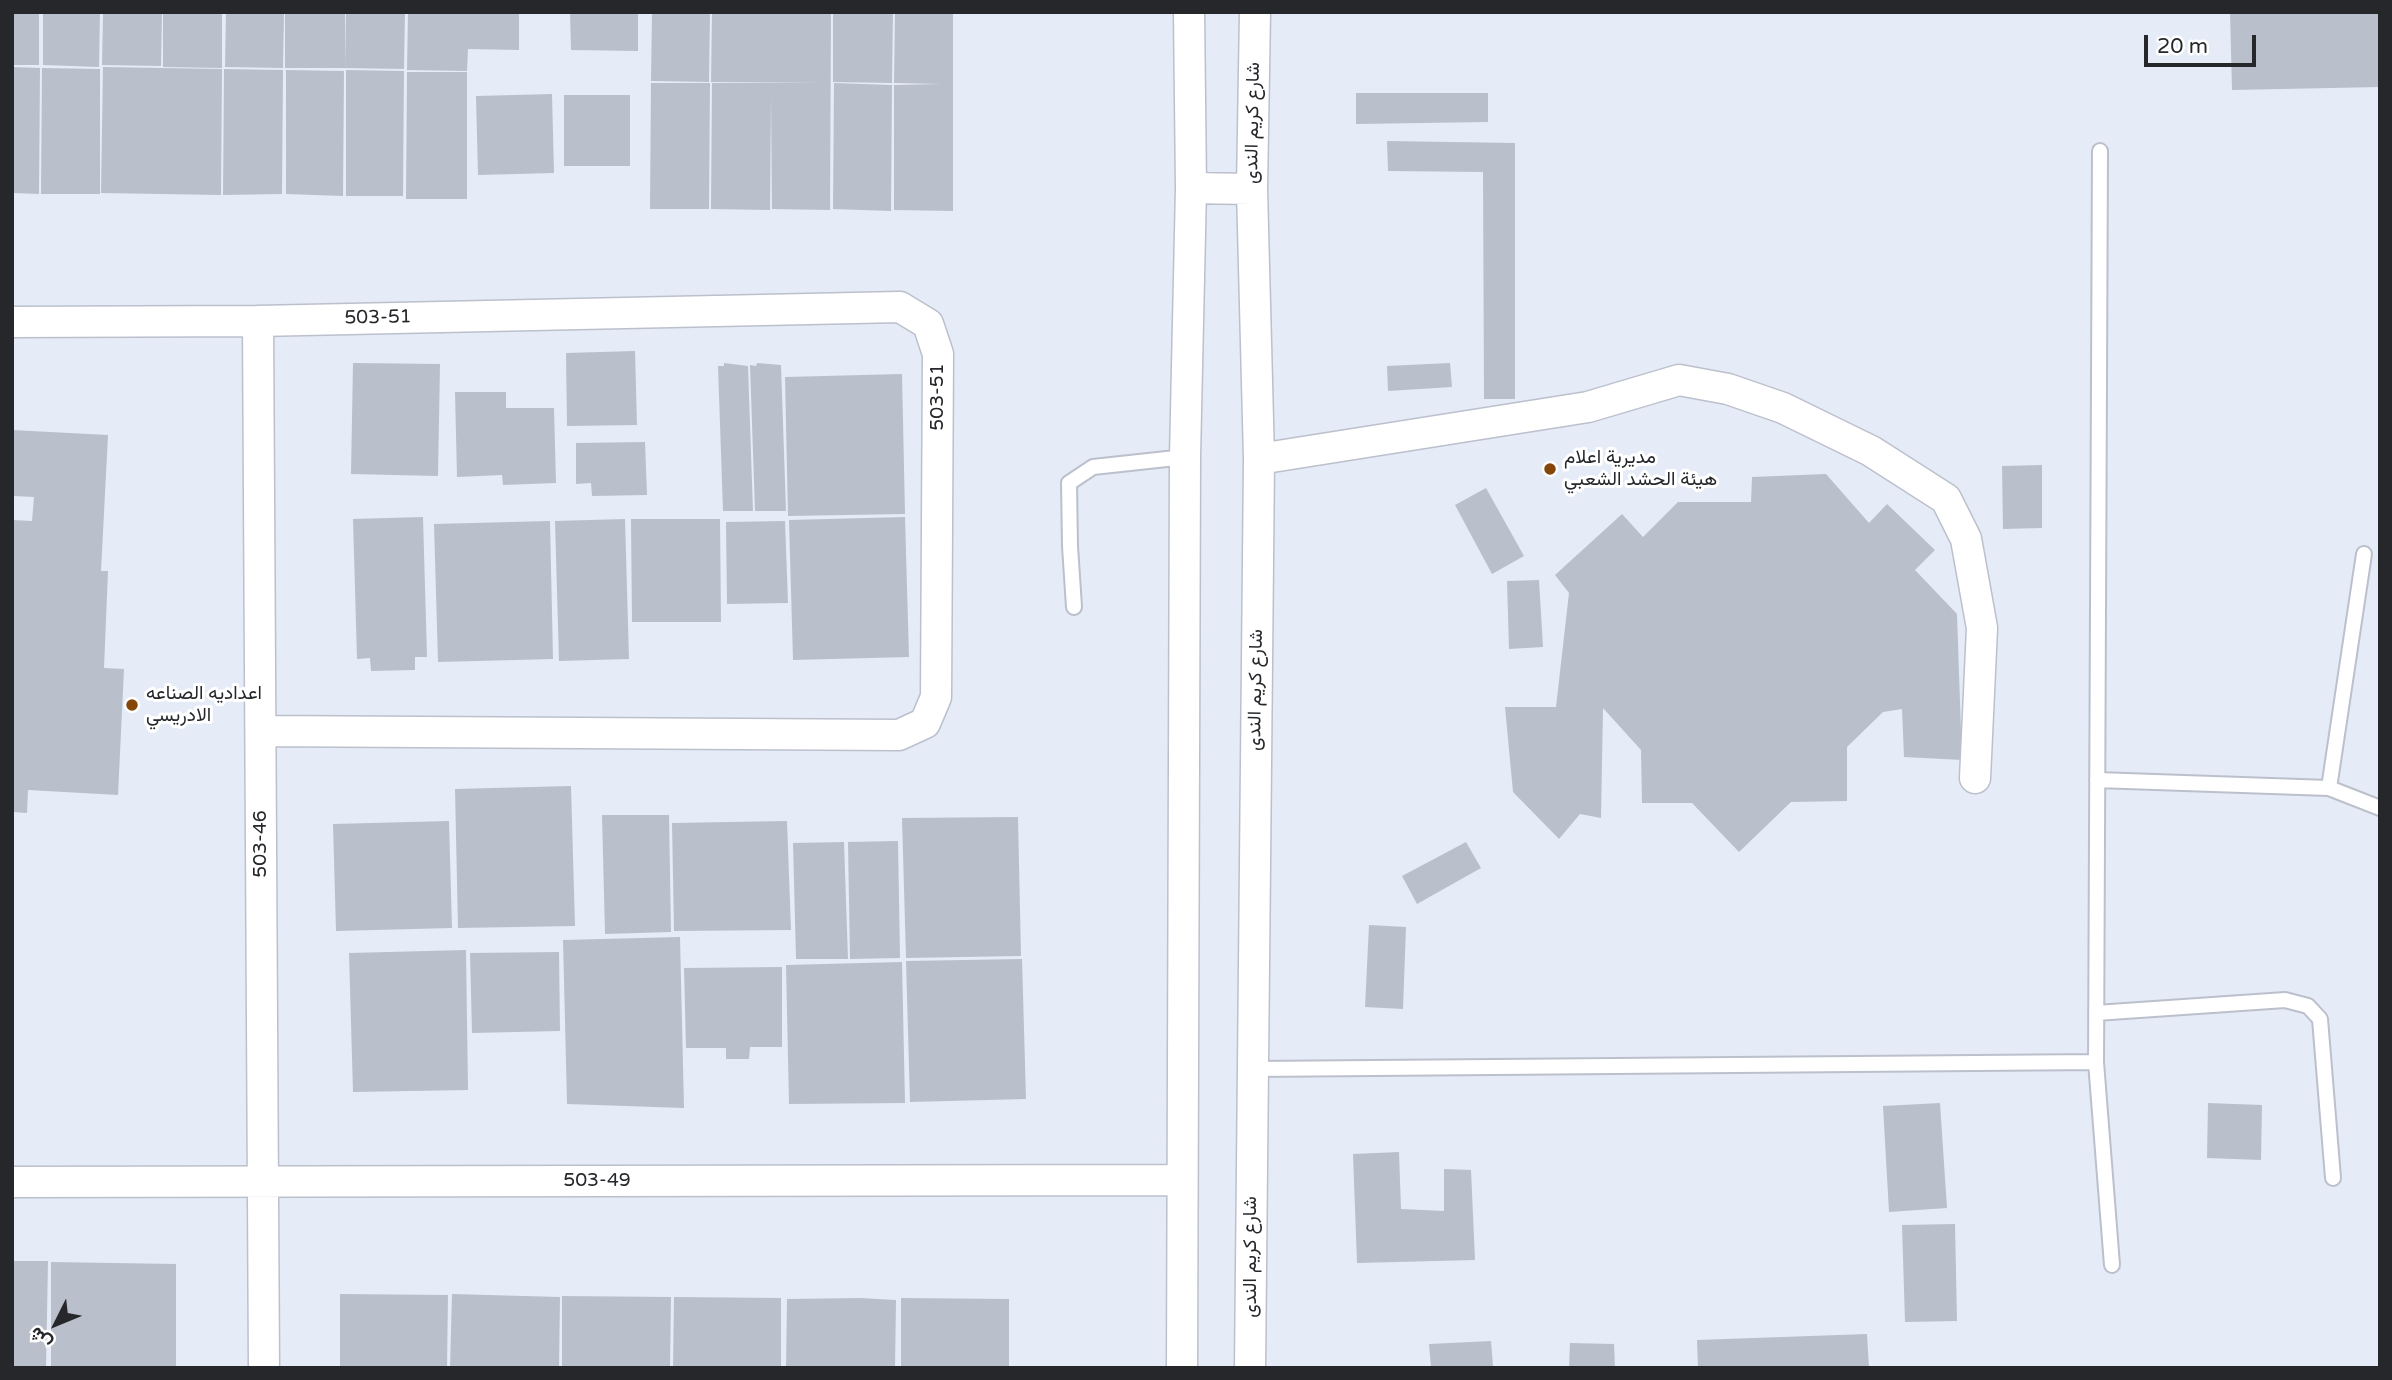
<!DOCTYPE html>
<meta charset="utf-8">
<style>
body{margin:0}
#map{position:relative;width:2392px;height:1380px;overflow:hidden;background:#e5ebf7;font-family:"Varela Round",Vazirmatn,sans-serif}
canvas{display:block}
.frame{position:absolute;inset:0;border:14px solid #25272b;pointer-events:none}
.north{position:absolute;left:21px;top:1289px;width:70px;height:70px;-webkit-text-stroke:5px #fff;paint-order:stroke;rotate:227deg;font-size:19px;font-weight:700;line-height:28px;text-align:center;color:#25272b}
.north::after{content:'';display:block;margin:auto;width:24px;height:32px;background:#25272b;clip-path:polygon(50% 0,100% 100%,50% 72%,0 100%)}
.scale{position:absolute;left:2144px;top:35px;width:112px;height:32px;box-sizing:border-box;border:4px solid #25272b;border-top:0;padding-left:9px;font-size:21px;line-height:24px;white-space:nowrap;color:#25272b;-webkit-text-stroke:5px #fff;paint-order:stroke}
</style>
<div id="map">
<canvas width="2392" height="1380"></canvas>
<div class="frame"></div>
<div class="north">ش</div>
<div class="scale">20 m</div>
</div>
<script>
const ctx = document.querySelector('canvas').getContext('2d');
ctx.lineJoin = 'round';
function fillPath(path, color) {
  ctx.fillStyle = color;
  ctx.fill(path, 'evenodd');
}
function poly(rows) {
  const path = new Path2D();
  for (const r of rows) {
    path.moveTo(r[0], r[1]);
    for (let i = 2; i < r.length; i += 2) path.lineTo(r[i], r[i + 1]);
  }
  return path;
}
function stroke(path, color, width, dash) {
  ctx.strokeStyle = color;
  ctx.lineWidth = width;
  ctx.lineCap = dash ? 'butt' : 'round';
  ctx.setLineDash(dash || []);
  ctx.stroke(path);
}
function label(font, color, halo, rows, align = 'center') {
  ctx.font = font + ' "Varela Round",Vazirmatn,sans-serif';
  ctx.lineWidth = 6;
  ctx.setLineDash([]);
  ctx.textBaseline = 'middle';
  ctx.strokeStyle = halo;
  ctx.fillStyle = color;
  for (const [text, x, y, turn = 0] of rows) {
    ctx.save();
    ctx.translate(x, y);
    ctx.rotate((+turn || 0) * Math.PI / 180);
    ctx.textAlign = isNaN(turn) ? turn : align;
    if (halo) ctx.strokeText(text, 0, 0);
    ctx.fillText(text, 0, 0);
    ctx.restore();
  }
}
fillPath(poly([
 [12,12,39,12,39,65,12,65],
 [43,12,100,12,99,67,43,65],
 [103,12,162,12,161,66,102,65],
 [163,12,222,12,222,68,163,67],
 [226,12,284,12,283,68,225,67],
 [285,12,345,12,345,68,285,68],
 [346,12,405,12,404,69,345,68],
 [408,12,519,12,519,50,468,49,467,71,407,70],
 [570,12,638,12,638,51,571,50],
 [652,12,710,12,709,82,651,81],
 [712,12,831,12,830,210,772,209,771,96,770,210,711,209,712,83,825,83,711,82],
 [833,12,893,12,892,83,833,82],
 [895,12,953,12,953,211,894,210,894,85,941,84,894,83],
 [2230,12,2380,12,2380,87,2232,90],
 [12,67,40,68,39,194,12,193],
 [103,67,222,69,221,195,101,193],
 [42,68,100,69,100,194,41,194],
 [224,69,283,70,282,194,223,195],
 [286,70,344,71,343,196,286,194],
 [346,70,404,71,403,196,346,196],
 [407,72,467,72,467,199,406,199],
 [651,83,710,83,709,209,650,209],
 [834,83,892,85,891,211,833,209],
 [1356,93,1488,93,1488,122,1356,124],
 [552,94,554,173,478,175,476,96],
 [564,95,630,95,630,166,564,166],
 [1387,141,1515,143,1515,399,1484,399,1483,172,1388,171],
 [635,351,637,425,567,426,566,353],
 [353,363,440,364,438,476,351,474],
 [724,363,748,366,753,511,723,511,718,366,724,366],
 [757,363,781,365,786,511,755,511,750,365,756,366],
 [1450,363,1452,387,1388,391,1387,366],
 [902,374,905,514,788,516,785,377],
 [455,392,506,392,506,408,554,408,556,483,503,485,502,475,457,477],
 [12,430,108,435,101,571,108,571,104,668,124,669,118,795,28,790,27,813,12,812,12,520,32,521,34,497,12,496],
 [645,442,647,495,592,496,591,483,576,484,576,443],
 [2042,465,2042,528,2003,529,2002,466],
 [1826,474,1869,523,1887,504,1935,550,1915,570,1957,614,1962,760,1904,757,1902,709,1883,712,1847,747,1847,801,1791,802,1739,852,1692,803,1642,803,1641,750,1603,708,1601,818,1580,814,1559,839,1513,792,1505,707,1556,707,1569,593,1555,575,1622,514,1643,537,1678,502,1751,502,1752,477],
 [1486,488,1524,556,1492,574,1455,505],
 [423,517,427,657,415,657,415,670,371,671,370,658,357,659,353,519],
 [905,517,909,657,793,660,789,520],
 [625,519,629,659,559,661,555,521],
 [631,519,720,519,721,622,632,622],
 [550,521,553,659,438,662,434,524],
 [785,521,788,603,727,604,726,522],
 [1539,580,1543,647,1509,649,1507,581],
 [571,786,575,926,458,928,455,789],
 [602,815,669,815,671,932,605,934],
 [1018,817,1021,956,906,958,902,818],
 [449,821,452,928,336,931,333,824],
 [787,821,791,930,674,931,672,823],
 [898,841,900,958,850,959,848,842],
 [844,842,848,959,796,959,793,843],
 [1466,842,1481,868,1417,904,1402,876],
 [1369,925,1406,927,1403,1009,1365,1007],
 [680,937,684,1108,567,1104,563,940],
 [466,950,468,1090,353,1092,349,953],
 [559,952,560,1031,472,1033,470,953],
 [1022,959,1026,1099,910,1102,906,961],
 [902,962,905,1103,789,1104,786,965],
 [782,967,782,1047,750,1047,749,1059,726,1059,726,1048,686,1048,684,968],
 [1940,1103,1947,1208,1889,1212,1883,1106],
 [2208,1103,2262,1105,2261,1160,2207,1158],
 [1399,1152,1401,1209,1444,1211,1444,1169,1471,1170,1475,1260,1357,1263,1353,1154],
 [1955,1224,1957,1321,1905,1322,1902,1225],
 [12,1261,48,1261,46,1368,12,1368],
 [51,1262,176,1264,176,1368,51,1368],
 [340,1294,448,1295,447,1368,340,1368],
 [452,1294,560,1297,559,1368,450,1368],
 [562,1296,671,1297,670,1368,562,1368],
 [674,1297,781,1298,781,1368,673,1368],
 [860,1298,896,1300,895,1368,786,1368,787,1299],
 [901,1298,1009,1299,1009,1368,901,1368],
 [1867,1334,1869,1368,1698,1368,1697,1340],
 [1491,1341,1493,1366,1431,1368,1429,1344],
 [1570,1343,1614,1344,1615,1368,1569,1368]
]), '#bac0cb');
const service = poly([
 [2100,151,2096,1062,2112,1265],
 [1074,607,1070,546,1069,483,1093,467,1185,457],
 [2097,780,2329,788,2380,808],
 [2329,788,2364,554],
 [2096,1013,2285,1000,2308,1006,2320,1019,2333,1178],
 [1253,1069,2096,1062]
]);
const minor = poly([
 [1191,188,1252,189],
 [258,321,264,1368],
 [12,322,258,321,900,307,928,324,938,354,936,697,925,723,899,735,261,731],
 [1259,459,1588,407,1679,380,1728,389,1783,408,1871,451,1946,499,1966,539,1982,628,1975,778],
 [12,1182,1182,1180],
 [1182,1368,1185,457,1191,188,1189,12],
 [1250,1368,1259,459,1252,189,1255,12]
]);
stroke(service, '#bbc0cc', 18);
stroke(minor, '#bbc0cc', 33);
stroke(service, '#fff', 14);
stroke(minor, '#fff', 30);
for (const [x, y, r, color] of [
 [1550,469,7,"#85460a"],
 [132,705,7,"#85460a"]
]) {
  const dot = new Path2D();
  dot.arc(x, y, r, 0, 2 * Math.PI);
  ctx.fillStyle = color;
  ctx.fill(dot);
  stroke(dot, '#fff', 2.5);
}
label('19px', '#25272b', '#fff', [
 ["شارع كريم الندى",1253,123,-89],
 ["503-51",378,318,-1],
 ["503-51",938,397,-90],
 ["شارع كريم الندى",1256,690,-89],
 ["503-46",261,844,-90],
 ["503-49",597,1181],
 ["شارع كريم الندى",1251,1257,-90]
]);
label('19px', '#25272b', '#fff', [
 ["مديرية اعلام",1564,458],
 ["هيئة الحشد الشعبي",1564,480],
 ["اعداديه الصناعه",146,694],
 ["الادريسي",146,716]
], 'left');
</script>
